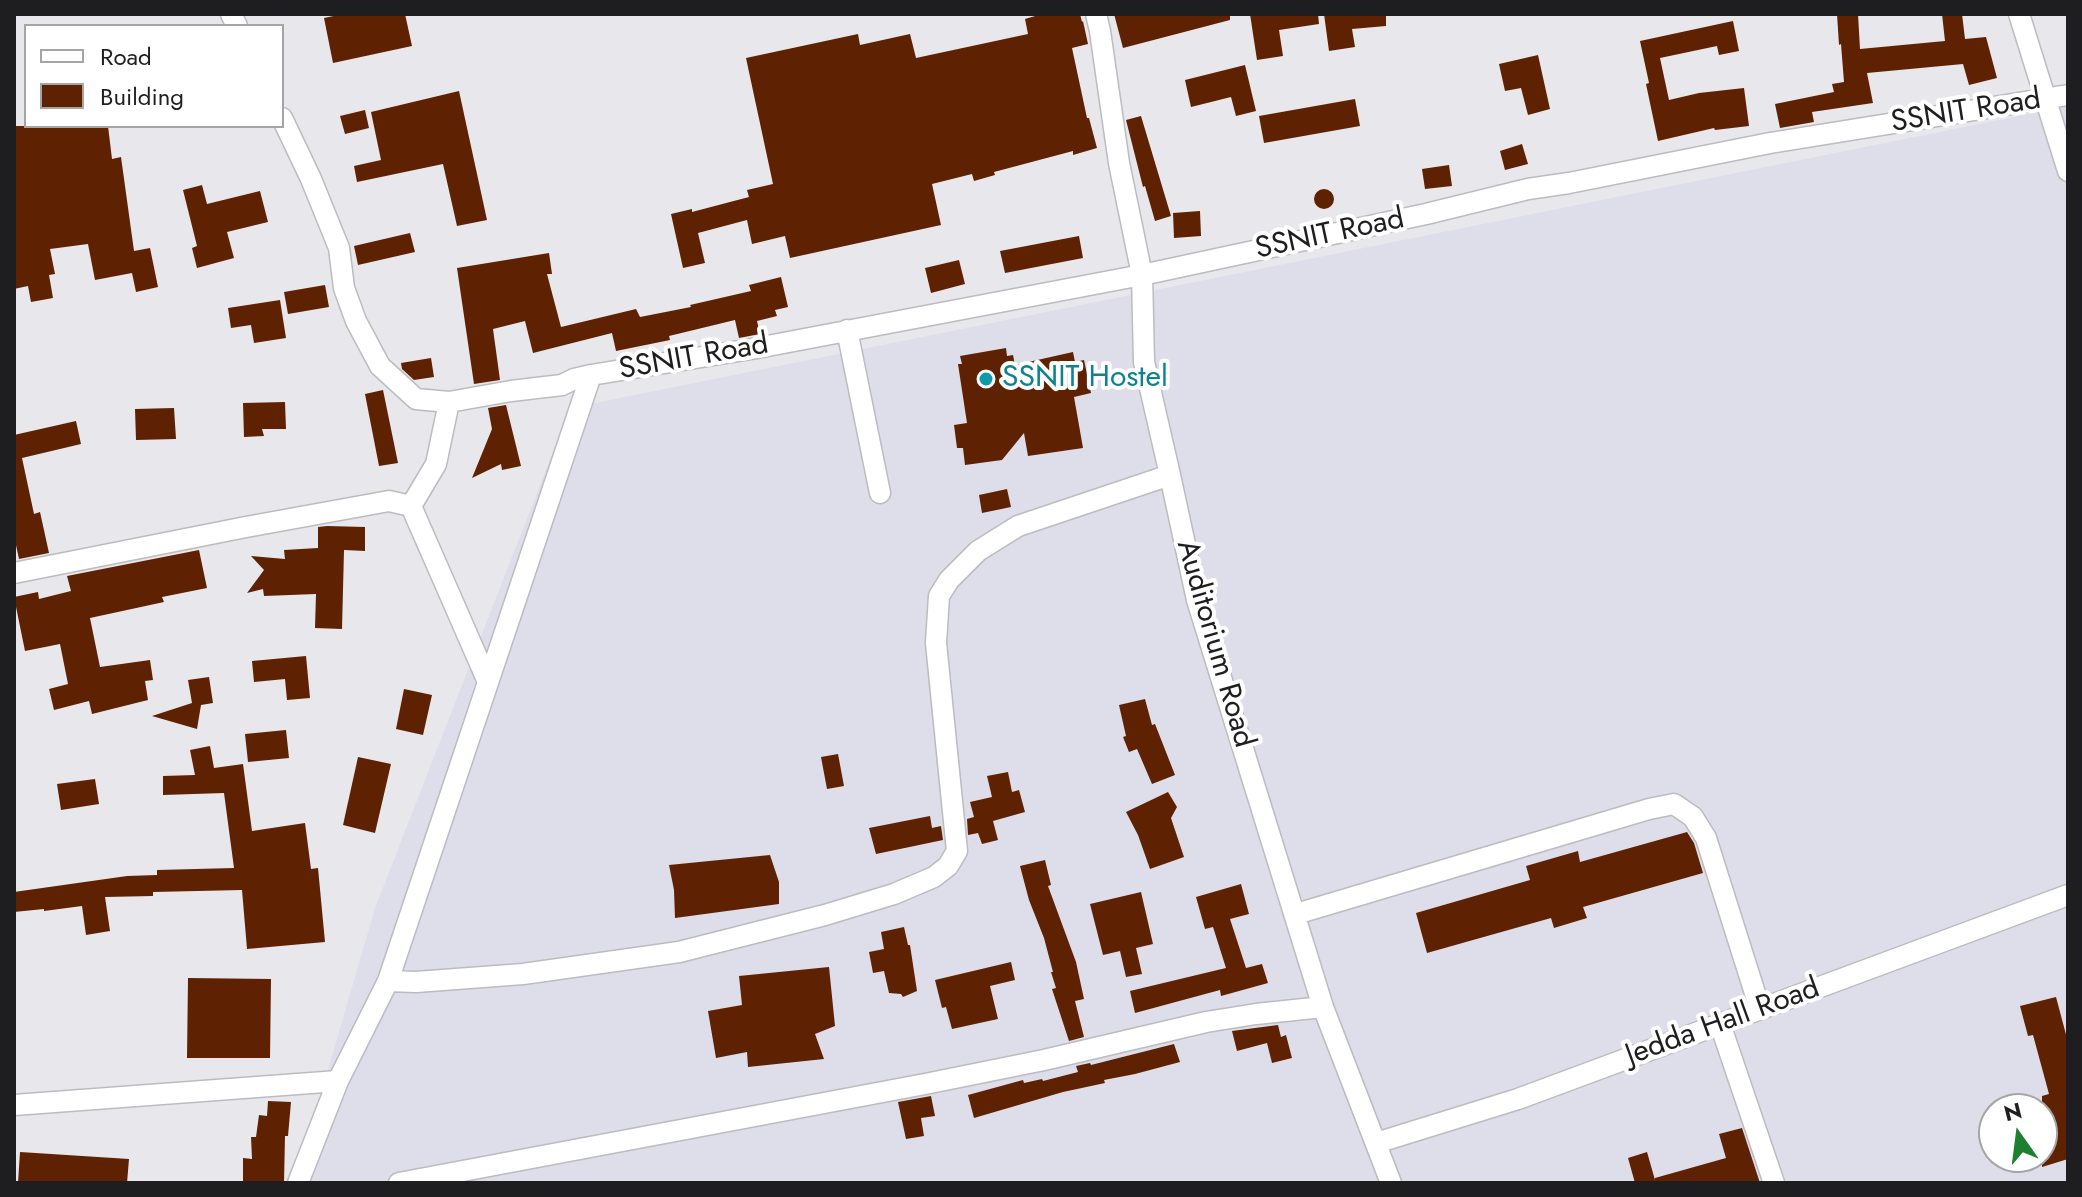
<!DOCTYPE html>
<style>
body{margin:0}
#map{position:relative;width:2082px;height:1197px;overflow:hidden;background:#e8e8ec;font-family:Jost,sans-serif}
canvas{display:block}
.frame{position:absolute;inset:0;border:16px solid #1e1e20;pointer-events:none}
.legend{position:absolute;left:24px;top:24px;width:260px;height:104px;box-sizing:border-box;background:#fff;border:2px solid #a5a5a6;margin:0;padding:10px 14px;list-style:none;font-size:24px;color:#1e1e20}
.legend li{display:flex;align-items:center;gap:16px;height:40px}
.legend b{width:40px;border:2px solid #a5a5a6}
.north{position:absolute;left:1978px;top:1093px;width:80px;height:80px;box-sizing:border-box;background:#fff;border:2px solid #a5a5a6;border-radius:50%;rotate:346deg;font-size:22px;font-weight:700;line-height:32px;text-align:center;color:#1e1e20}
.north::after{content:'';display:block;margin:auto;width:28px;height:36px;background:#1f7f31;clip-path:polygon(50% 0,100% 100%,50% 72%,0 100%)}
</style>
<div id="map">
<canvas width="2082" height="1197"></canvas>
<div class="frame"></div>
<ul class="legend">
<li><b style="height:10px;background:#fff"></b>Road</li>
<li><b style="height:22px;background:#5e2101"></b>Building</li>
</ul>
<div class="north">N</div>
</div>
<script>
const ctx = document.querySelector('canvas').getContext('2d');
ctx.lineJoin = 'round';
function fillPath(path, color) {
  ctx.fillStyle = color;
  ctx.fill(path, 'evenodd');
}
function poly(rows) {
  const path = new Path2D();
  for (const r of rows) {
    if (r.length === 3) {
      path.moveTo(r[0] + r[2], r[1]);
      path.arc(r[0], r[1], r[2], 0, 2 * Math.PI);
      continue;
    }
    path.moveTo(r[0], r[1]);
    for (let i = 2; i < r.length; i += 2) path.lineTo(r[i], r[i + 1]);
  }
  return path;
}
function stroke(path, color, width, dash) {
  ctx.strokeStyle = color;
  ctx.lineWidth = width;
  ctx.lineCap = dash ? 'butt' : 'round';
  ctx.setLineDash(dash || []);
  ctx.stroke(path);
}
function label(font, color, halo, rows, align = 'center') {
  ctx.font = font + ' Jost,sans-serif';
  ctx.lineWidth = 8;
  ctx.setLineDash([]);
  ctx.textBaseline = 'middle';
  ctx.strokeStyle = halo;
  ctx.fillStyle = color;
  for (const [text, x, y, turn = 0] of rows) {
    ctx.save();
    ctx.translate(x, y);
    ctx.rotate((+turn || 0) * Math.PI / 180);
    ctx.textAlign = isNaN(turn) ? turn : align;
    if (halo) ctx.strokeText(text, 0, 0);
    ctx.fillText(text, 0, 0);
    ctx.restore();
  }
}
fillPath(poly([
 [2068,106,2068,1183,295,1183,375,908,570,408],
 [1994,1109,2042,1109,2042,1157,1994,1157]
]), '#dedeea');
fillPath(poly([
 [343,14,405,14,412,46,333,63,324,18],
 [1042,14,1080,14,1082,22,1083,21,1088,44,1072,48,1087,118,1089,118,1097,148,1073,155,1073,151,994,172,995,175,974,181,972,174,932,184,941,225,790,258,785,236,752,244,747,220,698,233,705,263,683,268,671,214,692,209,692,212,749,197,747,190,773,184,746,58,858,34,860,45,910,34,916,58,1028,34,1025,19],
 [1114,14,1230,14,1230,20,1123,48],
 [1250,14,1318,14,1319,24,1279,30,1283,56,1257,60],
 [1324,14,1386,14,1386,26,1352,29,1355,47,1329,51],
 [1837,14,1858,14,1860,49,1945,41,1942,14,1962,14,1965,39,1986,37,1997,78,1969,85,1963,64,1867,73,1873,103,1812,112,1814,122,1780,128,1775,104,1834,92,1832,84,1844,82,1841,44,1839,45],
 [1733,21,1739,51,1719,55,1717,46,1660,58,1669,100,1699,93,1744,88,1749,126,1715,130,1714,128,1658,141,1646,84,1649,83,1640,41],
 [1538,55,1550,109,1528,115,1521,88,1505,91,1499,64],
 [1245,65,1256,111,1236,116,1231,97,1191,107,1185,80],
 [459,91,487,220,457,226,443,164,357,182,354,166,381,160,371,112],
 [1355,99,1360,126,1264,143,1259,116],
 [365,110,369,128,345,134,340,116],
 [1141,116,1171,216,1155,221,1145,186,1143,187,1126,120],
 [14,126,108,126,112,159,121,157,134,251,150,248,158,287,136,292,132,273,95,280,88,244,50,249,55,274,49,275,53,298,31,302,28,286,14,289],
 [1522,144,1528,164,1505,170,1500,151],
 [1449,165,1452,186,1425,189,1422,169],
 [202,185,207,204,260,191,268,222,227,232,234,258,197,268,192,248,197,246,183,190],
 [1324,199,10],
 [1200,211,1201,236,1174,238,1173,213],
 [410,233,415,252,358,265,354,246],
 [1079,236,1083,258,1005,273,1000,251],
 [549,253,552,274,547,274,561,327,636,309,640,317,691,307,690,305,751,291,749,285,781,277,788,307,775,310,777,316,757,321,760,334,739,338,735,320,669,336,670,340,616,351,612,333,533,353,525,321,493,329,500,380,474,384,457,268],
 [959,260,965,284,931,293,925,268],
 [325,285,329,307,288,314,284,292],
 [280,300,286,338,254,343,251,325,231,328,228,308],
 [1006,348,1007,356,1013,355,1015,365,1073,352,1075,362,1084,360,1091,393,1074,397,1083,448,1028,456,1024,433,1002,460,965,465,963,448,957,448,954,425,967,423,958,364,962,364,960,356],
 [431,358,434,377,414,380,402,369,401,363],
 [383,390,398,463,379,466,365,394],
 [285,402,286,429,262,429,264,436,244,437,243,403],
 [506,405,521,466,502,470,501,464,472,478,492,429,488,408],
 [174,408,176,439,136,440,135,409],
 [76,421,81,444,22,458,34,514,40,512,49,553,19,559,14,536,14,435],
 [1007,489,1011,507,982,513,979,495],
 [327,526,365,527,365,551,344,550,342,629,315,628,316,594,264,596,263,589,247,593,264,570,251,556,285,559,284,550,318,548,318,527],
 [199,550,207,588,162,597,164,602,90,618,100,667,150,660,153,680,145,681,148,700,92,714,89,701,54,710,49,689,68,684,60,644,25,651,14,597,38,592,39,599,71,591,67,576],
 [306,656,310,698,287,700,285,679,254,682,252,661],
 [209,677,213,703,201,705,197,729,152,716,192,703,188,680],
 [404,689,432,695,423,735,396,729],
 [1145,699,1152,725,1155,724,1175,775,1152,784,1137,749,1129,752,1123,737,1126,736,1119,705],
 [286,730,289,758,248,762,245,734],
 [210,746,214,768,243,764,252,831,305,823,311,869,318,868,325,942,247,949,242,890,153,892,153,896,105,897,110,931,86,935,82,906,44,911,44,909,14,912,14,892,127,876,157,875,157,870,234,868,224,793,163,795,163,776,195,775,190,750],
 [838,754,844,786,827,789,821,757],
 [358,757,391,764,375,833,343,825],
 [1008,772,1012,792,1019,790,1025,812,993,821,998,840,982,844,978,833,968,835,967,819,974,817,970,802,992,797,987,776],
 [95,779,99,804,61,810,57,784],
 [1168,792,1177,807,1171,818,1184,857,1150,869,1138,835,1126,812],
 [930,816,932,828,941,826,943,840,876,854,869,828],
 [1687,832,1694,843,1703,873,1583,907,1587,918,1554,928,1551,918,1427,953,1416,913,1530,880,1526,866,1578,851,1580,862],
 [770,855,779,882,779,904,675,918,674,890,669,865],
 [1045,860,1051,885,1048,886,1076,962,1084,999,1075,1001,1084,1037,1069,1041,1052,989,1056,988,1051,972,1053,972,1044,938,1029,900,1020,866],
 [1241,884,1249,914,1230,919,1246,968,1262,964,1268,983,1221,996,1220,990,1135,1013,1130,991,1226,968,1213,927,1205,929,1196,897],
 [1141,892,1153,944,1136,948,1142,974,1126,977,1120,951,1103,955,1090,904],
 [904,927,908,945,910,945,917,991,903,997,901,994,889,993,884,971,873,973,869,952,884,949,881,932],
 [1011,962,1015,980,990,986,998,1019,952,1029,946,1007,942,1008,935,980],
 [829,967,835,1026,815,1034,824,1059,748,1067,747,1052,716,1058,708,1011,742,1005,739,976],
 [188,978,271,979,270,1058,187,1058],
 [2056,997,2068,1042,2068,1159,2042,1167,2042,1096,2049,1094,2033,1035,2028,1036,2020,1006],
 [1278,1025,1281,1037,1286,1035,1292,1058,1272,1063,1267,1043,1237,1051,1232,1031],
 [1174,1044,1180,1062,1135,1074,1104,1080,1105,1083,1063,1092,974,1118,968,1095,1023,1080,1024,1083,1042,1079,1043,1081,1078,1072,1076,1066,1090,1063,1091,1065],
 [931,1096,935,1116,921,1118,924,1136,906,1139,898,1102],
 [268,1101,291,1102,288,1136,285,1136,284,1183,243,1182,243,1158,252,1159,251,1137,256,1137,259,1115,267,1116],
 [1742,1128,1760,1183,1635,1183,1628,1158,1647,1152,1655,1180,1655,1178,1726,1158,1719,1134],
 [20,1152,129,1159,127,1183,18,1183]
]), '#5e2101');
const minor = poly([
 [231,14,237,26],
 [1096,14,1100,31,1119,163,1142,275,1144,362,1170,475,1197,600,1323,1007,1391,1183],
 [2019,14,2068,171],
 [282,118,311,179,339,248,344,288,356,321,380,366,416,399,449,402,511,391,562,385,574,379,591,375,757,348,1142,275,1426,214,1528,189,1569,183,1770,143,2068,95],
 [847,330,880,493],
 [411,506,488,682],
 [411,506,436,464,449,402],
 [14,573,246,527,389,501,411,506],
 [1296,914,1649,809,1674,804,1693,817,1706,838,1760,1009],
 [388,981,416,982,523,974,679,952,825,915,894,894,934,877,948,866,957,851,936,643,939,596,949,580,978,551,1018,526,1170,475],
 [1720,1024,1774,1183],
 [14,1105,338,1081],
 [1376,1143,1518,1099,2068,895],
 [298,1183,338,1081,388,981,591,375],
 [399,1183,925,1084,1044,1060,1206,1022,1256,1014,1323,1007]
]);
stroke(minor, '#bcbbc0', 23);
stroke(minor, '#fff', 20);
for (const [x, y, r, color] of [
 [986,379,8,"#0f9aa8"]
]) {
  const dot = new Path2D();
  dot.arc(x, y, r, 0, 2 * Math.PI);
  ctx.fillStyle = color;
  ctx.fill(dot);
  stroke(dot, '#fff', 3);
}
label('30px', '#1e1e20', '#fff', [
 ["SSNIT Road",1966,112,-9],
 ["SSNIT Road",1330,235,-12],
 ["SSNIT Road",694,358,-10],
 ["Auditorium Road",1214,644,74],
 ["Jedda Hall Road",1723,1023,-20]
]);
label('30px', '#0d838f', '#fff', [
 ["SSNIT Hostel",1002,379]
], 'left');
</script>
